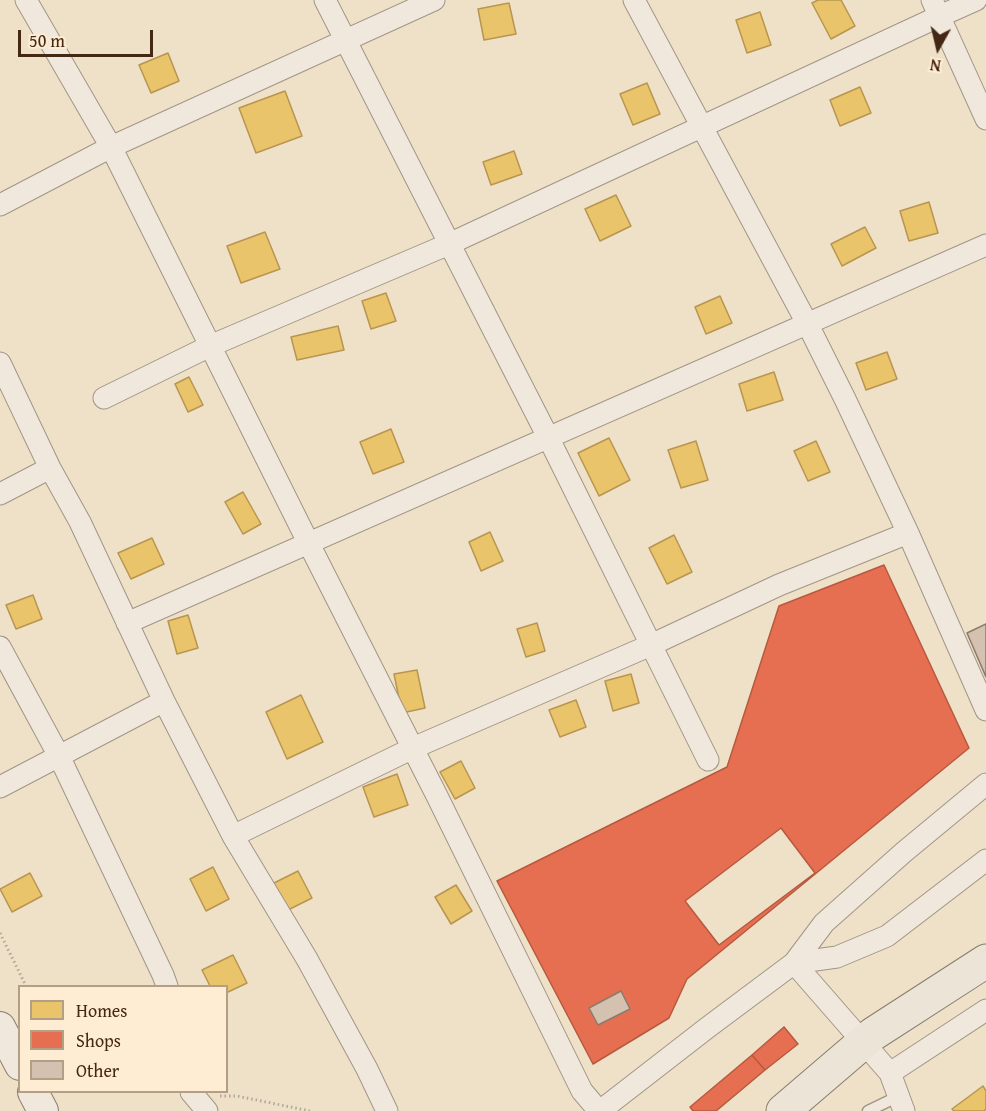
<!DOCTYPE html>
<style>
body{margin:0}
#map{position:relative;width:986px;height:1111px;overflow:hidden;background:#efe0c8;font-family:"Gentium Book Plus",serif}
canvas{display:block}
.legend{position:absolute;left:18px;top:985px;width:210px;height:108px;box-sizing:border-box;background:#feedd2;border:2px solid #b49e86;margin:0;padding:8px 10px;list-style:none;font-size:18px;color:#442714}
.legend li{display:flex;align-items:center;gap:12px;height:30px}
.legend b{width:30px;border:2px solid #b49e86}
.north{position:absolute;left:908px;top:18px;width:60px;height:60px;-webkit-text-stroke:4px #feedd2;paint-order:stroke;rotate:188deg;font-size:16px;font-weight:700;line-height:24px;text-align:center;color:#442714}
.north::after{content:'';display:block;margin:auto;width:21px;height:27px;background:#442714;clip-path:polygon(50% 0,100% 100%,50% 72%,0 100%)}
.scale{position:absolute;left:18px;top:30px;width:135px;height:27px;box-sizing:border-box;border:3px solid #442714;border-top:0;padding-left:8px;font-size:18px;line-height:21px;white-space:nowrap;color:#442714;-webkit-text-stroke:4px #feedd2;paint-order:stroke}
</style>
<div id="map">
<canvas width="986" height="1111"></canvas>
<ul class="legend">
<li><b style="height:16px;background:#e9c46a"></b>Homes</li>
<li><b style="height:16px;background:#e76f51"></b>Shops</li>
<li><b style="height:16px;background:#d5c1af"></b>Other</li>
</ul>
<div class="north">N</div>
<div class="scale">50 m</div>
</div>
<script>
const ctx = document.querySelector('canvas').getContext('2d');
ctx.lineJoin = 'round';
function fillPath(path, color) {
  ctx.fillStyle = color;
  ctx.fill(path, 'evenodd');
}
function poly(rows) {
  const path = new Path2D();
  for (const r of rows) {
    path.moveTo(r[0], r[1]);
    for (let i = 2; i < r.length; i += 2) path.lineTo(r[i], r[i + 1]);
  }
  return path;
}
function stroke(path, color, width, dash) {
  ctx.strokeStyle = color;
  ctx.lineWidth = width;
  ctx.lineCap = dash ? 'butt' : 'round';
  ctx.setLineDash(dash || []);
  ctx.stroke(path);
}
const homes = poly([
 [818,0,841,0,855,26,831,39,812,3,818,0],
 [509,3,516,34,484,40,478,9,509,3],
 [760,12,771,45,747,53,736,20,760,12],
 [168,53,179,81,151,93,139,65,168,53],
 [647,83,660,114,633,125,620,94,647,83],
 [860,87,871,113,840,126,830,100,860,87],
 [285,91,302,136,256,153,239,108,285,91],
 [514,151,522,174,491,185,483,162,514,151],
 [616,195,631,226,600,241,585,209,616,195],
 [929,202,938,233,909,241,900,211,929,202],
 [865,227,876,248,842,266,831,244,865,227],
 [265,232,280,269,241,283,227,246,265,232],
 [386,293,396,321,371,329,362,301,386,293],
 [720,296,732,323,706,334,695,307,720,296],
 [338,326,344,350,297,360,291,337,338,326],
 [887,352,897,379,866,390,856,363,887,352],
 [774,372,783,400,747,411,739,384,774,372],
 [189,377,203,405,188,412,175,384,189,377],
 [391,429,404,462,373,474,360,442,391,429],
 [609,438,630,480,599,496,578,453,609,438],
 [696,441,708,480,681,488,668,450,696,441],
 [816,441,830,472,808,481,794,451,816,441],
 [243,492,261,524,243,534,225,502,243,492],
 [490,532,503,561,481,571,469,542,490,532],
 [674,535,692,572,667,584,649,548,674,535],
 [152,538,164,564,131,579,118,553,152,538],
 [33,595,42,619,16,629,6,605,33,595],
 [188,615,198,648,177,654,168,621,188,615],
 [537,623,545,651,526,657,517,629,537,623],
 [417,670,425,708,402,713,394,674,417,670],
 [631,674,639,703,613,711,605,681,631,674],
 [301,695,323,742,287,759,266,712,301,695],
 [576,700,586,727,560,737,549,710,576,700],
 [461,761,475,788,455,799,440,772,461,761],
 [397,774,408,805,374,817,363,787,397,774],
 [213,867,229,899,206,911,190,879,213,867],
 [298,871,312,898,286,911,272,884,298,871],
 [30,873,42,896,12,912,0,889,30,873],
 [456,885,472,911,451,924,435,897,456,885],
 [233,955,247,983,226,993,226,986,210,986,202,970,233,955],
 [983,1086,986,1091,986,1109,984,1111,954,1111,952,1109,983,1086]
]);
fillPath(homes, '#e9c46a');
stroke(homes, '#b89550', 1.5);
const shops = poly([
 [884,565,969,748,687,979,669,1018,593,1064,497,881,727,767,779,606,884,565],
 [781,828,815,873,719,945,685,901,781,828],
 [784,1027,798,1044,765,1070,752,1055,784,1027],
 [752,1055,765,1070,716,1111,693,1111,690,1107,752,1055]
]);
fillPath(shops, '#e76f51');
stroke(shops, '#b6593f', 1.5);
const building = poly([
 [986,624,986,677,967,633,986,624],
 [621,991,630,1009,598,1025,589,1008,621,991]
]);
fillPath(building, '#d5c1af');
stroke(building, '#887c6e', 1.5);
const lane = poly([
 [868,1111,899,1096]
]);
const street = poly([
 [26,0,111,147,309,544,437,796,582,1091,599,1111],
 [325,0,549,439,708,760],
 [634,0,808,325,845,399,908,533,986,710],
 [932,0,986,119],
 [0,205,111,147,434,0],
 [0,363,50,468,80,522,164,701,233,836,307,959,367,1069,387,1111],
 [104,398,210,346,449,244,940,16,976,0],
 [0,494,50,468],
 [127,623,986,245],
 [0,647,59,756,163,975,167,986],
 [0,787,164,701],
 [233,836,413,748,651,645,779,585,908,533],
 [794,963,837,957,887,936,986,860],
 [794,963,890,1073,904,1111],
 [890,1073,986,1010],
 [191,1092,207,1111],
 [600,1111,707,1028,794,963,824,923,904,852,986,784]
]);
const secondary = poly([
 [0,1027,20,1065],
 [33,1092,43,1111]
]);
const primary = poly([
 [783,1111,873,1034,986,961]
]);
stroke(lane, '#a19585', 13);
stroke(street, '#a19585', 23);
stroke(secondary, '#887c6e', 32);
stroke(primary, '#887c6e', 35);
stroke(poly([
 [0,933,26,986],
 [220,1096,237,1096,310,1111]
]), '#b0a79d', 3, [1.5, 3]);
stroke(lane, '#f0e8dc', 10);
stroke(street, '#f0e8dc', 21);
stroke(secondary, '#f0e8dc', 30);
stroke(primary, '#ece4d7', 33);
</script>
